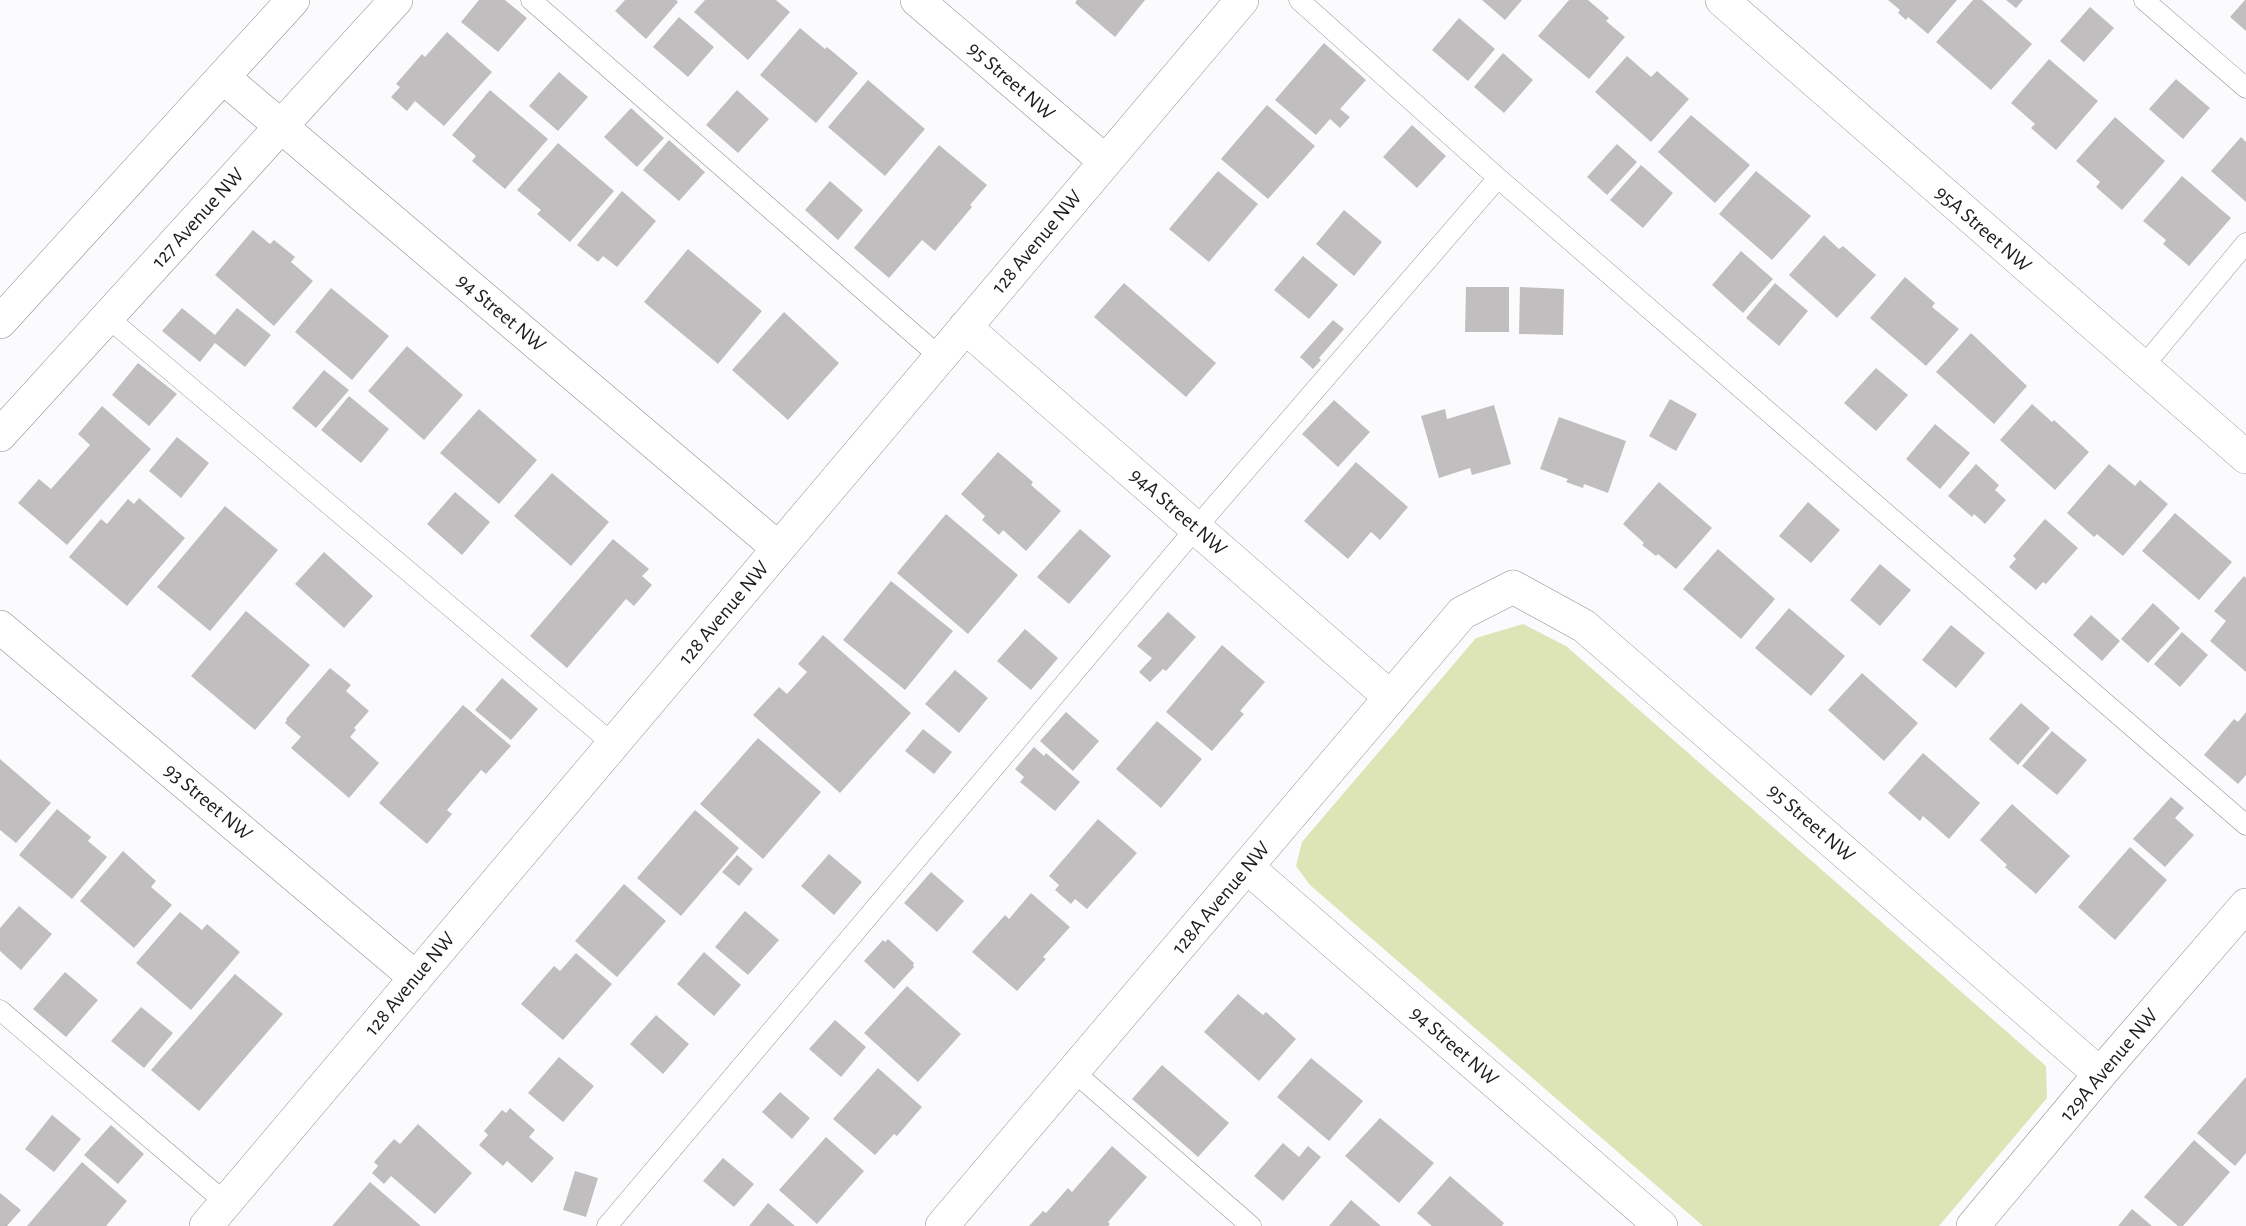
<!DOCTYPE html>
<style>
body{margin:0}
canvas{display:block;background:#fbfbfe}
</style>
<canvas width="2246" height="1226"></canvas>
<script>
const ctx = document.querySelector('canvas').getContext('2d');
ctx.lineJoin = 'round';
function fillPath(path, color) {
  ctx.fillStyle = color;
  ctx.fill(path, 'evenodd');
}
function poly(rows) {
  const path = new Path2D();
  for (const r of rows) {
    path.moveTo(r[0], r[1]);
    for (let i = 2; i < r.length; i += 2) path.lineTo(r[i], r[i + 1]);
  }
  return path;
}
function stroke(path, color, width, dash) {
  ctx.strokeStyle = color;
  ctx.lineWidth = width;
  ctx.lineCap = dash ? 'butt' : 'round';
  ctx.setLineDash(dash || []);
  ctx.stroke(path);
}
function label(font, color, halo, rows, align = 'center') {
  ctx.font = font + ' "Alegreya Sans",sans-serif';
  ctx.lineWidth = 4.5;
  ctx.setLineDash([]);
  ctx.textBaseline = 'middle';
  ctx.strokeStyle = halo;
  ctx.fillStyle = color;
  for (const [text, x, y, turn = 0] of rows) {
    ctx.save();
    ctx.translate(x, y);
    ctx.rotate((+turn || 0) * Math.PI / 180);
    ctx.textAlign = isNaN(turn) ? turn : align;
    if (halo) ctx.strokeText(text, 0, 0);
    ctx.fillText(text, 0, 0);
    ctx.restore();
  }
}
fillPath(poly([
 [1523,624,1566,646,2046,1066,2047,1098,1939,1226,1703,1226,1310,885,1296,866,1302,842,1476,638]
]), '#dde5b7');
fillPath(poly([
 [479,0,505,0,527,18,498,52,461,22],
 [625,0,676,0,678,2,646,39,615,11],
 [705,0,776,0,790,12,748,60,694,12],
 [1077,0,1145,0,1115,37,1075,3],
 [1482,0,1522,0,1505,20],
 [1569,0,1588,0,1609,18,1606,21,1625,37,1589,79,1538,36],
 [1888,0,1957,0,1928,34,1908,17,1906,20,1898,13,1900,10],
 [1973,0,1982,0,2032,44,1991,90,1936,42],
 [2006,0,2023,0,2016,8],
 [2245,0,2246,0,2246,31,2230,17],
 [2090,7,2114,28,2084,62,2060,41],
 [679,17,714,47,688,77,653,47],
 [1459,18,1495,49,1468,81,1432,50],
 [800,28,825,49,827,47,858,73,816,123,760,75],
 [447,32,492,72,444,126,415,101,407,111,391,97,400,87,396,84,422,54,425,57],
 [1324,43,1366,80,1340,109,1350,117,1340,128,1330,119,1316,135,1275,100],
 [1503,53,1533,80,1504,113,1474,87],
 [1627,56,1651,77,1657,71,1689,99,1651,142,1595,92],
 [2049,59,2098,101,2056,150,2031,128,2035,124,2011,103],
 [559,72,588,97,558,131,529,106],
 [2176,79,2210,108,2183,139,2149,109],
 [868,80,925,129,885,176,828,127],
 [490,90,548,139,505,189,472,161,476,156,452,135],
 [737,90,769,119,738,153,706,125],
 [1267,105,1315,146,1268,199,1221,159],
 [631,108,664,138,637,167,604,137],
 [1691,115,1750,165,1715,203,1658,152],
 [2115,117,2165,161,2122,210,2096,187,2100,182,2076,161],
 [1412,125,1446,156,1417,188,1383,157],
 [2241,137,2246,142,2246,202,2211,171],
 [669,140,705,172,679,201,643,170],
 [558,143,614,191,570,242,537,214,541,210,517,190],
 [1617,144,1637,162,1607,195,1587,177],
 [939,145,987,185,970,205,972,207,935,251,922,240,889,278,854,248],
 [1641,165,1673,193,1643,228,1610,200],
 [1218,171,1258,204,1209,262,1169,229],
 [1756,171,1811,216,1772,260,1719,214],
 [2182,176,2231,218,2189,266,2163,244,2166,240,2143,221],
 [830,181,863,210,838,240,805,210],
 [622,191,656,221,617,267,603,256,598,262,577,245],
 [1344,210,1382,242,1354,276,1316,244],
 [253,230,270,244,274,240,295,257,291,262,313,281,274,326,215,275],
 [1824,235,1839,249,1843,246,1876,275,1837,318,1789,275],
 [688,249,762,311,718,364,644,302],
 [1741,251,1773,279,1743,313,1712,285],
 [1303,256,1338,285,1309,319,1274,290],
 [1905,277,1935,303,1932,307,1959,329,1926,366,1870,318],
 [1124,283,1216,363,1186,397,1094,317],
 [1775,283,1808,311,1779,346,1746,318],
 [1466,287,1509,287,1509,332,1465,332],
 [1520,287,1564,289,1563,335,1519,334],
 [331,288,389,336,352,380,295,332],
 [182,308,215,335,237,308,271,335,245,367,215,343,200,362,162,331],
 [784,312,839,363,788,420,732,370],
 [1333,320,1344,329,1319,358,1321,360,1313,369,1300,357],
 [1971,333,2027,386,1994,424,1936,372],
 [407,346,463,395,424,440,368,391],
 [138,363,177,394,149,426,112,395],
 [1876,368,1908,395,1876,431,1844,403],
 [324,370,349,390,316,428,292,408],
 [349,396,389,429,361,463,321,430],
 [1670,399,1697,414,1676,451,1649,436],
 [1334,400,1370,432,1338,467,1302,434],
 [2032,404,2052,422,2054,420,2089,452,2055,490,2000,440],
 [1494,405,1511,464,1472,475,1470,468,1439,478,1421,416,1445,409,1447,419],
 [102,406,151,449,67,545,18,503,39,479,51,489,90,445,78,434],
 [479,409,537,460,499,504,440,453],
 [1559,417,1626,441,1608,493,1584,484,1583,488,1566,482,1568,479,1540,469],
 [1935,424,1970,453,1940,489,1906,459],
 [177,437,209,463,181,498,149,471],
 [998,452,1033,482,1031,485,1061,511,1026,551,1003,530,999,535,982,520,985,516,961,494],
 [1356,462,1408,507,1380,540,1371,532,1348,559,1304,521],
 [1976,464,1999,485,1995,490,2006,500,1985,524,1974,514,1972,517,1948,496],
 [2109,464,2135,486,2140,480,2168,504,2123,556,2097,534,2094,537,2067,513],
 [552,473,609,522,571,566,514,516],
 [1659,482,1712,528,1676,569,1658,554,1656,556,1642,545,1644,543,1623,524],
 [455,492,490,522,462,555,427,524],
 [139,498,185,538,127,606,69,557,101,519,107,524,128,499,134,504],
 [1808,502,1840,530,1811,563,1779,536],
 [225,506,278,550,210,631,157,587],
 [2175,513,2232,562,2199,600,2142,551],
 [946,514,1018,575,968,634,897,573],
 [2045,519,2078,548,2046,584,2043,582,2036,590,2009,567,2016,559,2013,556],
 [1080,529,1111,556,1069,604,1037,577],
 [613,539,649,569,642,576,652,585,634,606,626,599,567,668,530,636],
 [1718,549,1775,599,1741,639,1683,589],
 [324,552,373,596,344,628,295,584],
 [1880,564,1911,590,1880,626,1850,600],
 [2244,576,2246,578,2246,672,2210,641,2226,621,2214,611],
 [891,581,953,631,905,690,843,640],
 [2153,603,2180,628,2148,663,2121,639],
 [1789,608,1845,656,1811,696,1755,648],
 [246,611,310,665,255,730,191,676],
 [1168,612,1196,637,1166,671,1163,669,1150,682,1139,672,1152,658,1137,646],
 [2091,615,2120,641,2102,661,2073,635],
 [1951,625,1985,653,1956,688,1922,660],
 [1025,629,1058,658,1031,690,997,661],
 [2182,632,2208,655,2180,687,2154,664],
 [823,635,911,713,840,793,753,715,779,687,787,694,807,672,798,664],
 [1222,645,1265,682,1240,711,1244,714,1212,751,1166,712],
 [330,668,351,685,346,691,369,711,354,728,356,730,350,737,379,763,349,798,291,748,301,737,285,723,287,720,286,719],
 [955,670,988,698,959,733,925,704],
 [1862,673,1918,723,1884,761,1828,710],
 [502,678,538,709,511,740,475,710],
 [2021,703,2050,728,2018,765,1989,739],
 [463,705,511,746,486,774,481,770,447,810,452,814,427,844,379,803],
 [1066,712,1099,741,1073,771,1040,741],
 [2246,712,2246,775,2238,784,2204,755,2234,719,2238,722],
 [1157,721,1202,759,1161,808,1116,769],
 [923,729,952,752,934,774,905,751],
 [2052,731,2087,760,2057,795,2022,766],
 [758,738,821,792,763,859,700,804],
 [1034,747,1044,756,1046,753,1080,782,1055,811,1020,782,1024,777,1015,769],
 [1923,753,1980,803,1949,839,1923,816,1920,821,1888,793],
 [0,759,51,803,16,843,0,830],
 [2171,797,2184,808,2175,818,2194,835,2165,867,2133,839],
 [2012,804,2070,856,2036,894,2005,867,2007,865,1980,840],
 [57,809,91,837,88,841,107,857,72,899,19,855],
 [695,810,739,848,681,916,637,878],
 [1098,819,1137,853,1087,909,1075,899,1071,904,1055,890,1059,885,1049,876],
 [2130,847,2167,880,2115,940,2078,907],
 [123,851,156,881,151,887,172,905,134,948,80,901],
 [829,854,862,882,834,915,801,886],
 [737,855,753,869,739,886,722,872],
 [931,872,964,901,937,932,904,903],
 [624,884,666,921,617,977,575,941],
 [1031,893,1070,927,1043,957,1046,959,1017,991,972,952,1005,915,1009,919],
 [19,906,52,934,21,970,0,951,0,928],
 [745,911,779,940,748,975,715,947],
 [180,912,202,930,207,924,240,952,191,1010,136,963],
 [888,939,914,963,913,965,914,967,894,989,864,961,883,940,885,942],
 [704,952,741,985,714,1016,677,984],
 [576,953,612,984,563,1040,521,1004,554,966,560,971],
 [65,972,98,1000,66,1037,33,1009],
 [235,974,283,1014,199,1111,151,1070],
 [907,986,961,1034,918,1082,864,1033],
 [1238,994,1263,1015,1266,1012,1296,1039,1259,1081,1204,1032],
 [141,1007,173,1033,144,1068,111,1041],
 [656,1015,689,1044,663,1074,630,1044],
 [835,1020,866,1047,841,1077,809,1049],
 [559,1057,594,1086,563,1122,528,1093],
 [1311,1058,1363,1101,1329,1141,1277,1097],
 [1162,1065,1229,1123,1198,1157,1132,1099],
 [878,1068,922,1107,897,1136,894,1134,875,1155,833,1119],
 [2246,1077,2246,1153,2235,1166,2197,1133],
 [780,1092,810,1118,792,1139,762,1112],
 [510,1108,535,1130,529,1137,554,1158,532,1183,507,1161,503,1166,479,1145,488,1135,484,1131,502,1110,506,1113],
 [52,1115,81,1139,54,1172,25,1149],
 [1380,1118,1434,1163,1399,1203,1345,1156],
 [418,1124,472,1173,435,1214,391,1176,384,1184,372,1173,378,1166,374,1162,394,1139,400,1144],
 [111,1125,144,1154,118,1184,84,1155],
 [826,1137,864,1171,817,1224,779,1190],
 [2194,1140,2230,1172,2183,1226,2178,1226,2144,1197],
 [1283,1143,1299,1157,1308,1146,1321,1157,1283,1201,1254,1176],
 [1112,1146,1147,1177,1108,1222,1110,1224,1108,1226,1029,1226,1043,1211,1046,1213,1068,1188,1072,1192],
 [723,1158,754,1184,734,1207,703,1181],
 [82,1162,127,1201,106,1226,27,1226],
 [575,1171,598,1178,586,1217,563,1210],
 [1450,1176,1504,1223,1502,1226,1432,1226,1417,1213],
 [370,1182,421,1226,332,1226],
 [0,1193,21,1210,7,1226,0,1226],
 [1351,1200,1381,1226,1329,1226],
 [768,1203,795,1226,749,1226],
 [2132,1209,2152,1226,2118,1226]
]), '#c1bec0');
const service = poly([
 [531,0,940,357],
 [1299,0,1498,178,2246,825],
 [2144,0,2246,88],
 [107,317,613,744],
 [2142,368,2246,243],
 [0,1010,226,1203],
 [1073,1071,1251,1226],
 [607,1226,1196,528,1498,178]
]);
const minor = poly([
 [917,0,1105,161],
 [1722,0,2246,457],
 [224,78,778,548],
 [965,327,1390,697],
 [0,435,396,0],
 [0,627,416,978],
 [1247,867,1661,1226],
 [206,1226,1242,0],
 [942,1226,1462,613,1513,587,1584,626,2100,1074],
 [1973,1226,2100,1074,2246,905]
]);
const secondary = poly([
 [0,322,293,0]
]);
stroke(service, '#909093', 21);
stroke(minor, '#909093', 34);
stroke(secondary, '#909093', 34);
stroke(service, '#fff', 20);
stroke(minor, '#fff', 33);
stroke(secondary, '#fff', 33);
label('21px', '#1b1b1c', '#fff', [
 ["95 Street NW",1011,81,41],
 ["127 Avenue NW",198,218,-48],
 ["95A Street NW",1983,229,41],
 ["128 Avenue NW",1037,242,-50],
 ["94 Street NW",501,313,40],
 ["94A Street NW",1178,512,41],
 ["128 Avenue NW",724,613,-50],
 ["93 Street NW",208,802,40],
 ["95 Street NW",1811,823,41],
 ["128A Avenue NW",1221,898,-50],
 ["128 Avenue NW",410,984,-50],
 ["94 Street NW",1454,1046,41],
 ["129A Avenue NW",2109,1065,-50]
]);
</script>
